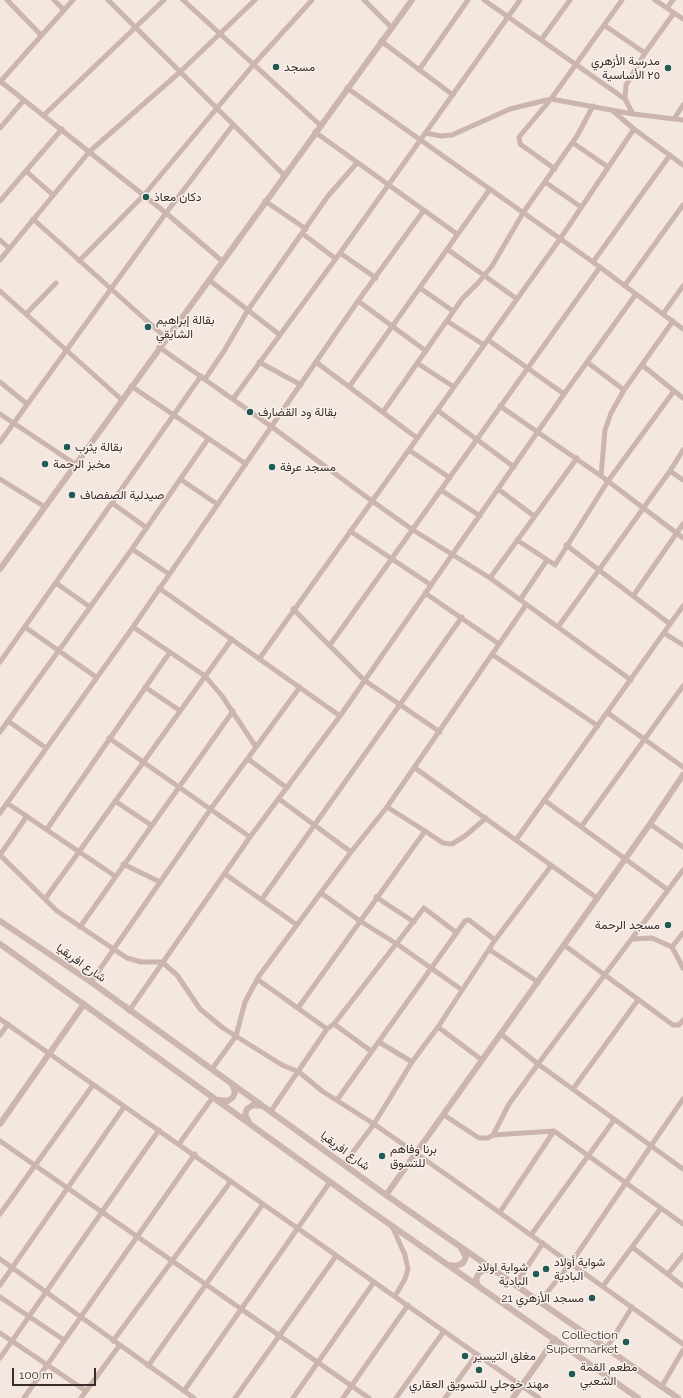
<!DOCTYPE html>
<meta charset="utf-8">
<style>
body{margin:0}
#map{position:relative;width:683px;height:1398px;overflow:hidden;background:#f3e7e0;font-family:Raleway,sans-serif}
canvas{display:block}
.scale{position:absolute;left:12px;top:1368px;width:84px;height:18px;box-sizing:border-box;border:2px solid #392d2b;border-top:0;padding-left:5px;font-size:12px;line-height:14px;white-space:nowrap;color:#392d2b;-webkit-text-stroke:3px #faf2ed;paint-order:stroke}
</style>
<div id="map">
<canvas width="683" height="1398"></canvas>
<div class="scale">100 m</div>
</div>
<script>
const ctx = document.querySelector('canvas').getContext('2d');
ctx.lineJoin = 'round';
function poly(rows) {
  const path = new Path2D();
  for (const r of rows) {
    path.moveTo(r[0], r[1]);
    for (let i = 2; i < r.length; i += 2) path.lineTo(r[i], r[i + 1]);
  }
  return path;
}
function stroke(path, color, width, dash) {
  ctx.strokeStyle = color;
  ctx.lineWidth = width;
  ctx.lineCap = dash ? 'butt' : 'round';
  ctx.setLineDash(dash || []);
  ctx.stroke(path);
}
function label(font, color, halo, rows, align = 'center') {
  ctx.font = font + ' Raleway,Vazirmatn,sans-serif';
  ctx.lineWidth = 3;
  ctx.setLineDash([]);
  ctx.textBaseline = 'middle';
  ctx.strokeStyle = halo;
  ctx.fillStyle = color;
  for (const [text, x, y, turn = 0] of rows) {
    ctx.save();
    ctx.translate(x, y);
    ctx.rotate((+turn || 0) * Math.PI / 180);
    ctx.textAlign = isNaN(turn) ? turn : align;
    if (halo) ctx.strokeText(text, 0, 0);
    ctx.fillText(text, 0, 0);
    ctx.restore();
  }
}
stroke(poly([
 [7,0,41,35],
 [54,0,64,10],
 [108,0,284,175],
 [183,0,320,125],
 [364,0,391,27],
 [484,0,625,99],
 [655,0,683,19],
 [667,8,673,0],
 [604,25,645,53],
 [541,40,570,0],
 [381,41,453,95],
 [419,70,468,0],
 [0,81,166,213,222,261],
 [0,82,73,0],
 [347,88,593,262,683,329],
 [613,111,634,129,683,165],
 [633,114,625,99,626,85,645,53,674,13],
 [44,115,164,0],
 [674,119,683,105],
 [0,128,24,100],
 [315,132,457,234],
 [425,133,441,136,452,135,510,109,551,99,633,114,683,120],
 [573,143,608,167],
 [555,169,520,144,519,137,551,99,622,0],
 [26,171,53,195],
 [545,182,581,207],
 [0,201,62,129],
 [265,201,306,229],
 [33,219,166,338],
 [303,234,336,259],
 [0,240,9,248],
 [447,249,517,299],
 [340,253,376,278],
 [0,260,89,152,180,72,255,0],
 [79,261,144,195,254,64,312,0],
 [593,262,670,155],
 [209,280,280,335],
 [625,285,683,205],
 [420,288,453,311],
 [0,291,121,399],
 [358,301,426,351],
 [26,314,56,283],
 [663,314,683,286],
 [447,321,484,345],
 [488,340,564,394],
 [159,347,272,427,372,501,413,530,490,578,631,680],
 [259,362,301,385],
 [316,362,417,438],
 [587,362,624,390],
 [417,363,454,387],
 [642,365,683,398],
 [205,379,224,351,248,310,328,196,357,163],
 [0,382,27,404],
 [131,386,246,464],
 [349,387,490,189],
 [233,399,340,253,520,0],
 [500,406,601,476,683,538],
 [437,410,514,467],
 [383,412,462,299,478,283,492,266,523,213,577,136,593,106],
 [0,414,75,464],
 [0,442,166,213,233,125],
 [409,450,450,478],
 [670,471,683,480],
 [601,476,605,430,611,413,624,390,673,321],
 [0,479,45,507],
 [180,479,217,504],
 [498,489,534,516],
 [441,490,480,516],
 [112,503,147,528],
 [350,531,431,585],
 [517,540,555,565,608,481,674,391],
 [566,545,670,624],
 [132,549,169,574],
 [490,578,577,458],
 [56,583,90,607],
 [159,588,340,716],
 [425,593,499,644],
 [633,596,683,524],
 [520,600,547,560],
 [293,609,364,680,440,732],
 [25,627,96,677],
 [133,627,205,676,222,696,256,747],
 [558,627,670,471,683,450],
 [664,633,683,645],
 [330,645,600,267],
 [493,655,598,726],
 [259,659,560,239,634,129],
 [0,662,201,376],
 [145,687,179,710],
 [608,713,683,767],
 [8,721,46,748],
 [0,732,132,549,208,439],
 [109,738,250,837],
 [248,759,287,788],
 [415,768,597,898],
 [279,799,351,852],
 [544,800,668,890],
 [115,801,151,825],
 [7,803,115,876],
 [387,807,425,831],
 [0,813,133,627,358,301,424,210],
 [650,824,683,847],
 [581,827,683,686],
 [47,829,170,652],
 [516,840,683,606],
 [0,855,57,911,127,958,141,962,162,962,177,975,200,1009,223,1028,282,1065,299,1072,322,1091,374,1124,454,1180,683,1344],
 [0,855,27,816],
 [123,864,160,882],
 [225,874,297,925],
 [321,893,360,921,397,944,462,990],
 [376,897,414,922],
 [45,899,232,639],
 [262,899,462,617],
 [80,927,233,711],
 [632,939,652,938,672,947,683,968],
 [564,945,673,1025,679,1025,683,1020],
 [672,947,683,933],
 [490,950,538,982],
 [257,979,327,1029,334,1024,371,1051],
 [91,982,210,810,300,687],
 [298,1008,425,831,443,843,452,844,465,836,486,818],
 [129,1011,250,837,340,716,564,394,636,294],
 [0,1019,539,1398],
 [334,1024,424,908,457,933],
 [438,1027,482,1060],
 [501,1034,538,1064,683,1169],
 [0,1035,8,1024],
 [379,1042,412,1062],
 [212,1069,236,1036,245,1002,259,976,351,852,387,807,526,605],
 [573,1089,638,1000],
 [337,1100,465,921,469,920,495,940],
 [271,1111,327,1029],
 [444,1115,479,1138,488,1138,493,1135,509,1104,538,1064,683,870],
 [493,1135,554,1131,683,1224],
 [0,1141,369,1398],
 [179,1144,213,1097],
 [344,1164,374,1124,412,1062,438,1027,495,940,551,866],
 [500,1212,554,1131],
 [0,1214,93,1085],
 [392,1226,405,1255,408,1269,405,1279,395,1296],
 [531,1235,614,1120],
 [632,1247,683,1286],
 [0,1259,194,1398],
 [668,1274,683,1255],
 [0,1285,124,1107],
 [515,1285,543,1243],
 [603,1286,661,1208],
 [0,1297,64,1340],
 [540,1301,571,1263,683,1099],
 [0,1333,86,1391],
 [113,1341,231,1181],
 [606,1349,632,1307],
 [0,1358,159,1130],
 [148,1366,263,1204],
 [662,1386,683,1350],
 [184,1391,330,1182],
 [24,1398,195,1154],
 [81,1398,119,1346],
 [235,1398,336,1256],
 [293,1398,374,1282],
 [343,1398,408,1305],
 [396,1398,444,1331],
 [445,1398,477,1354]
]), '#cbb5ac', 5);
stroke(poly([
 [0,569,412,0],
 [0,921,91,982,386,1195,678,1398],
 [0,944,365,1207,638,1398],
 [219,1100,228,1101,233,1097,235,1092,232,1084],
 [249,1122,245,1115,247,1109,253,1105,262,1106],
 [0,1124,84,1004],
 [386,1195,650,824,683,775],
 [449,1265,456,1266,463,1263,466,1257,461,1248],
 [478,1286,476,1279,479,1273,484,1270,493,1270],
 [513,1398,555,1339]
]), '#cbb5ac', 6);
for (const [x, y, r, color] of [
 [276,67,4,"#215a55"],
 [668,68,4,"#215a55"],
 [146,197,4,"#215a55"],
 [148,327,4,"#215a55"],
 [250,412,4,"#215a55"],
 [67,447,4,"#215a55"],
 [45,464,4,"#215a55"],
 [272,467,4,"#215a55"],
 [72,495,4,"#215a55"],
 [668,925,4,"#215a55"],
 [382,1156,4,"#215a55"],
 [546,1269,4,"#215a55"],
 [536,1274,4,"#215a55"],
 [592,1298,4,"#215a55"],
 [626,1342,4,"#215a55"],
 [465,1356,4,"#215a55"],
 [479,1370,4,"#215a55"],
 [572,1374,4,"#215a55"]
]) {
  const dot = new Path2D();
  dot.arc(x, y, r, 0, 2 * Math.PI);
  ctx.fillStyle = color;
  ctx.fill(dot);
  stroke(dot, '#faf2ed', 1.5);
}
label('12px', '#392d2b', '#faf2ed', [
 ["مدرسة الأزهري",660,61,"right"],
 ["٢٥ الأساسية",660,75,"right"],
 ["مسجد",284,67],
 ["دكان معاذ",154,197],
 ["بقالة إبراهيم",156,320],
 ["الشايقي",156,334],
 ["بقالة ود القضارف",258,412],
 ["بقالة يثرب",75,447],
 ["مخبز الرحمة",53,464],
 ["مسجد عرفة",280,467],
 ["صيدلية الصفصاف",80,495],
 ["مسجد الرحمة",660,925,"right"],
 ["برنا وفاهم",390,1149],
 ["للتسوق",390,1163],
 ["شواية أولاد",554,1262],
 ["البادية",554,1276],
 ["شواية اولاد",528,1267,"right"],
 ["البادية",528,1281,"right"],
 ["مسجد الأزهري 21",584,1298,"right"],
 ["Collection",618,1335,"right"],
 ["Supermarket",618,1349,"right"],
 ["مغلق التيسير",473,1356],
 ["مطعم القمة",580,1367],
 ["الشعبي",580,1381],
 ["مهند خوجلي للتسويق العقاري",479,1384,"center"]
], 'left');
label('12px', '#392d2b', '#faf2ed', [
 ["شارع افريقيا",81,963,35],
 ["شارع افريقيا",345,1151,36]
]);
</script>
